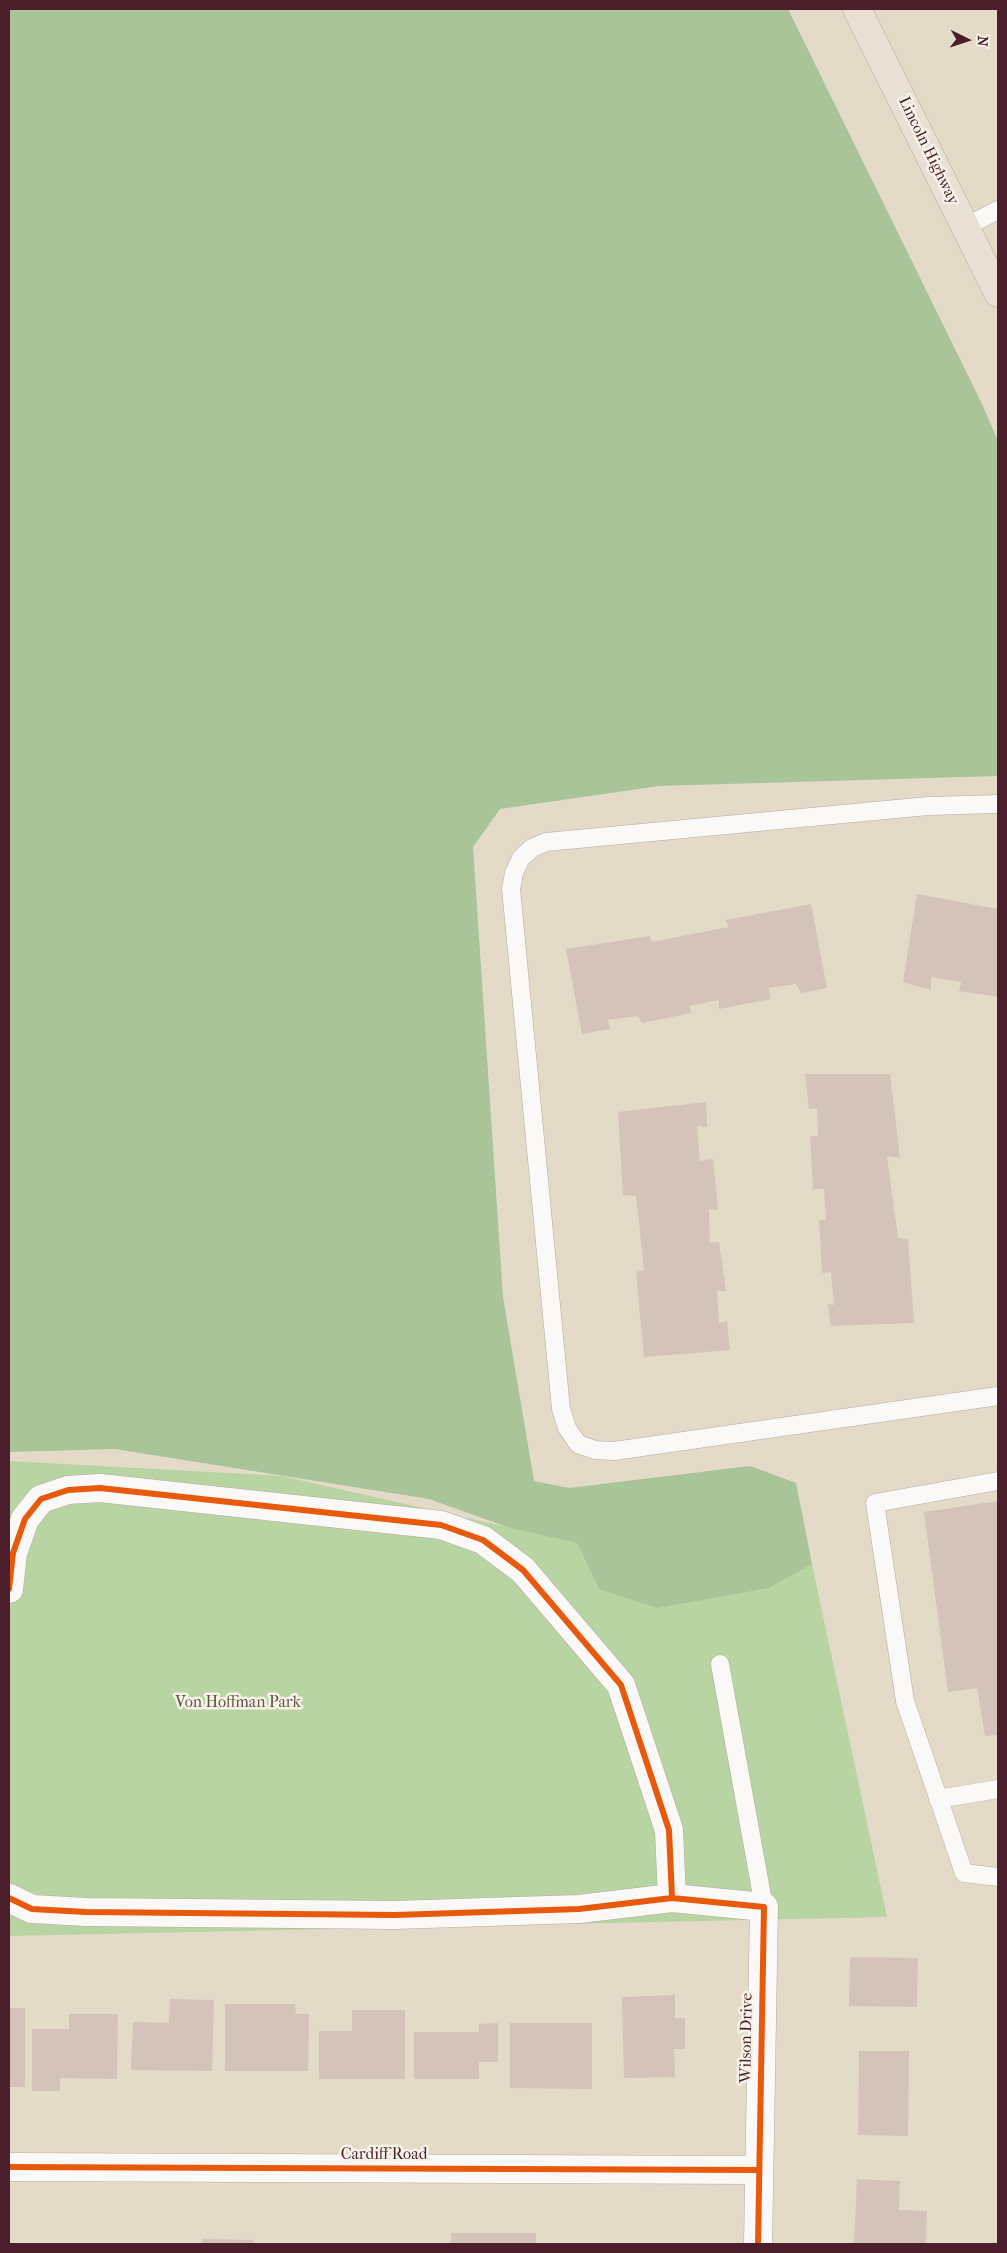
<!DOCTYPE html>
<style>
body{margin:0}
#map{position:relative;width:1007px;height:2253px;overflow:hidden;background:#e4dac8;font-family:"IM FELL French Canon",serif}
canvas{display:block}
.frame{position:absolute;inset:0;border:10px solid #4a1f2b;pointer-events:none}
.north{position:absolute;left:942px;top:15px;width:50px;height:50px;-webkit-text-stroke:4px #f7f3e8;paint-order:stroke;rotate:94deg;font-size:14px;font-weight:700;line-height:20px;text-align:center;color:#4a1f2b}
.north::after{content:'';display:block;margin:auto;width:18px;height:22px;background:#4a1f2b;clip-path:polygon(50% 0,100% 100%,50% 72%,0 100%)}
</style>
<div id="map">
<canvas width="1007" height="2253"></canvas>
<div class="frame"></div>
<div class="north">N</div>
</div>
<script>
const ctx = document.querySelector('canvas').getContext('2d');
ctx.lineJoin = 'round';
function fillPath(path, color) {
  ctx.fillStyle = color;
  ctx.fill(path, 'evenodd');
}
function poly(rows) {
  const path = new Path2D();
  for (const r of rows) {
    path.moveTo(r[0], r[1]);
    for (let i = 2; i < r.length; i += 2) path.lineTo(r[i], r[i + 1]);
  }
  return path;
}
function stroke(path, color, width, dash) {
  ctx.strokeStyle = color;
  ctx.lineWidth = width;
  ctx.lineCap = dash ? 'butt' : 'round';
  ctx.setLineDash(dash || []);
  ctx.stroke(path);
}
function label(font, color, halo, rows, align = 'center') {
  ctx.font = font + ' "IM FELL French Canon",serif';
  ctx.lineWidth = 5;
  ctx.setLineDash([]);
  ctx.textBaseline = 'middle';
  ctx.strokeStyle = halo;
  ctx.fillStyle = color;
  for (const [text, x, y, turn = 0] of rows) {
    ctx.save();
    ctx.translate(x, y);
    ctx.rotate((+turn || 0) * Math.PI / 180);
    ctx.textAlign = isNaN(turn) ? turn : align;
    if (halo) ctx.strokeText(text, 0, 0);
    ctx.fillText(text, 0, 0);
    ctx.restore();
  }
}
fillPath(poly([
 [9,1461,282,1476,577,1543,599,1589,769,1588,812,1564,887,1917,9,1936]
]), '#b8d4a2');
fillPath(poly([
 [9,9,788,9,981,402,998,441,998,776,659,786,500,809,473,847,503,1297,534,1481,569,1488,750,1466,796,1483,812,1564,769,1588,657,1608,599,1589,577,1543,510,1528,429,1499,115,1449,9,1452]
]), '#a8c498');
fillPath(poly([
 [917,894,998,909,998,997,959,991,961,982,931,977,931,990,903,982],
 [811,904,827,988,801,993,796,984,769,988,770,999,719,1009,719,1000,689,1006,691,1013,642,1023,638,1016,608,1020,610,1029,582,1034,566,949,650,936,652,942,729,927,726,920],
 [805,1074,890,1074,900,1158,887,1156,898,1238,908,1239,914,1323,831,1326,828,1304,834,1305,831,1272,822,1273,819,1220,826,1220,824,1189,813,1189,810,1136,818,1136,817,1108,809,1109],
 [706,1102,707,1127,697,1126,700,1161,713,1159,718,1210,709,1209,710,1243,719,1242,726,1291,717,1291,719,1323,727,1321,730,1350,644,1357,636,1272,644,1270,636,1196,623,1195,618,1112],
 [998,1501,998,1735,985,1736,977,1688,948,1692,924,1512],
 [850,1957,918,1958,917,2007,849,2006],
 [675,1995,675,2018,685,2018,685,2049,674,2049,675,2077,624,2078,622,1997],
 [170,1999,214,2000,212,2071,131,2070,133,2022,169,2023],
 [225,2004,295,2004,296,2014,309,2014,308,2071,225,2071],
 [9,2008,25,2008,25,2087,9,2087],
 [352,2010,405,2010,405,2079,319,2079,319,2031,352,2031],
 [69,2014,118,2014,117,2079,60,2078,60,2091,32,2091,32,2029,69,2029],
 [498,2023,498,2062,479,2062,479,2079,414,2079,414,2032,479,2032,479,2024],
 [510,2023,592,2023,592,2089,510,2088],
 [859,2051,909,2051,908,2136,858,2135],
 [857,2179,900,2181,899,2210,927,2211,926,2244,854,2244],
 [451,2233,536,2233,536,2244,451,2244],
 [202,2239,253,2240,253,2244,202,2244]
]), '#d4c3b9');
const lane = poly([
 [965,227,998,210],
 [998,804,928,806,546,842,532,848,521,858,514,873,511,889,561,1409,567,1428,578,1444,595,1450,614,1451,998,1396],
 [998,1481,875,1503,905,1701,964,1873,998,1877],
 [720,1664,764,1907],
 [938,1799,998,1789]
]);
const street = poly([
 [9,1589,13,1553,25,1519,41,1499,68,1490,100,1488,441,1525,483,1540,523,1570,621,1685,669,1830,672,1898],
 [9,1898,32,1909,86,1912,395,1915,579,1909,672,1898,764,1907,758,2244],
 [9,2167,758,2170]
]);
const primary = poly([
 [857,9,998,293]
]);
stroke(lane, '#b6aba1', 19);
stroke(street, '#b6aba1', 29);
stroke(primary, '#b6aba1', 29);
stroke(lane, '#fbf9f7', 18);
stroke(street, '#fbf9f7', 28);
stroke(primary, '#e7e0d3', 28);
stroke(poly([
 [9,1589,13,1553,25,1519,41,1499,68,1490,100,1488,441,1525,483,1540,523,1570,621,1685,669,1830,672,1898],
 [9,1898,32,1909,86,1912,395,1915,579,1909,672,1898,764,1907,758,2244],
 [9,2167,758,2170]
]), '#e8590c', 6);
label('16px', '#4a1f2b', '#f7f3e8', [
 ["Lincoln Highway",928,151,64],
 ["Wilson Drive",747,2038,-89],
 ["Cardiff Road",384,2155]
]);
label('16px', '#605445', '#f7f3e8', [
 ["Von Hoffman Park",238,1703]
]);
</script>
